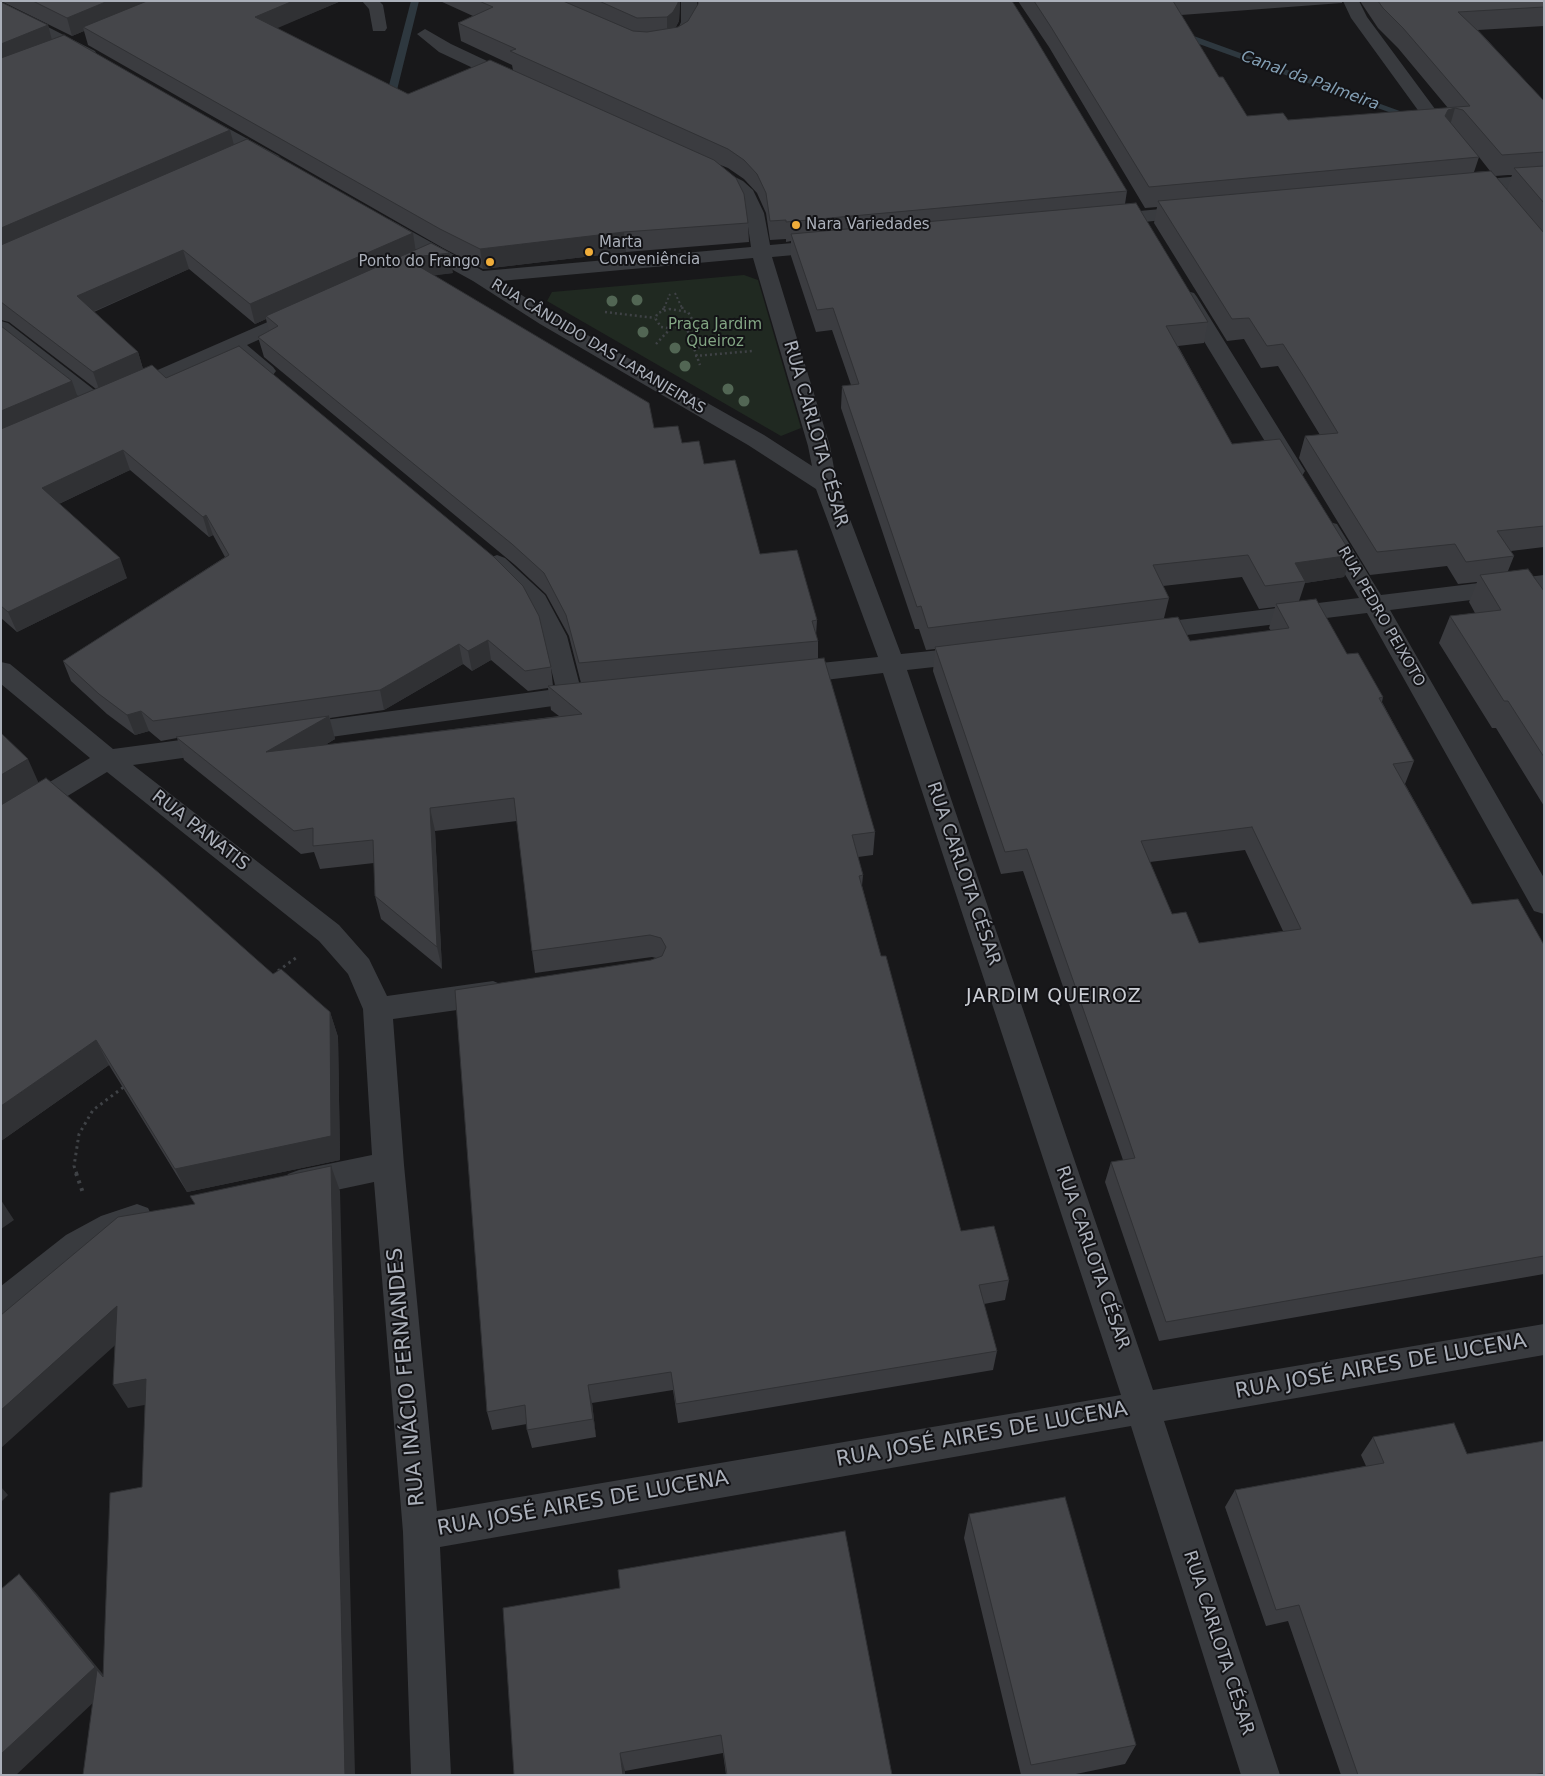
<!DOCTYPE html>
<meta charset="utf-8">
<style>
body{margin:0}
#map{position:relative;width:1545px;height:1776px;overflow:hidden;background:#18181a;font-family:"DejaVu Sans",sans-serif}
canvas{display:block}
.frame{position:absolute;inset:0;border:2px solid #abb0ba;pointer-events:none}
</style>
<div id="map">
<canvas width="1545" height="1776"></canvas>
<div class="frame"></div>
</div>
<script>
const ctx = document.querySelector('canvas').getContext('2d');
ctx.lineJoin = 'round';
function fillPath(path, color) {
  ctx.fillStyle = color;
  ctx.fill(path, 'evenodd');
}
function poly(rows) {
  const path = new Path2D();
  for (const r of rows) {
    path.moveTo(r[0], r[1]);
    for (let i = 2; i < r.length; i += 2) path.lineTo(r[i], r[i + 1]);
  }
  return path;
}
function stroke(path, color, width, dash) {
  ctx.strokeStyle = color;
  ctx.lineWidth = width;
  ctx.lineCap = dash ? 'butt' : 'round';
  ctx.setLineDash(dash || []);
  ctx.stroke(path);
}
function label(font, color, halo, rows, align = 'center') {
  ctx.font = font + ' "DejaVu Sans",sans-serif';
  ctx.lineWidth = 4;
  ctx.setLineDash([]);
  ctx.textBaseline = 'middle';
  ctx.strokeStyle = halo;
  ctx.fillStyle = color;
  for (const [text, x, y, turn = 0] of rows) {
    ctx.save();
    ctx.translate(x, y);
    ctx.rotate((+turn || 0) * Math.PI / 180);
    ctx.textAlign = isNaN(turn) ? turn : align;
    if (halo) ctx.strokeText(text, 0, 0);
    ctx.fillText(text, 0, 0);
    ctx.restore();
  }
}
fillPath(poly([
 [744,275,758,280,801,428,781,436,547,301,552,292]
]), '#202921');
fillPath(poly([
 [411,1,419,1,397,90,380,100,374,100,374,96,388,89,411,1],
 [1174,31,1180,31,1419,118,1411,120,1174,35,1174,31]
]), '#2e383f');
stroke(poly([
 [675,293,682,308],
 [664,308,670,294]
]), '#3f4246', 2, [2, 2.5]);
stroke(poly([
 [682,307,683,310],
 [669,309,688,312,692,319,690,323,674,329,661,327,655,318,658,313,669,309],
 [663,310,664,307],
 [605,312,655,318],
 [686,326,700,365],
 [656,344,670,329],
 [693,348,703,347],
 [695,356,752,351]
]), '#3f4246', 2.5, [2, 3]);
stroke(poly([
 [278,971,297,957],
 [77,1174,74,1166,79,1134,93,1110,125,1086]
]), '#3f4246', 3, [2.5, 4]);
stroke(poly([
 [76,1173,83,1193]
]), '#3f4246', 4, [3, 5]);
fillPath(poly([
 [362,1,379,1,383,5,387,28,385,31,373,31,369,9,362,1],
 [681,1,697,1,697,22,694,30,688,38,670,46,658,46,656,43,658,40,678,29,681,22,681,1],
 [1343,1,1359,1,1367,17,1435,109,1432,113,1420,113,1351,18,1343,1],
 [1,3,95,51,97,55,95,59,89,60,83,59,1,15,1,3],
 [425,29,451,44,519,76,521,80,519,84,513,85,507,84,439,52,417,34,425,29],
 [200,113,279,156,282,160,279,164,267,164,194,122,191,118,194,114,200,113],
 [709,164,743,181,753,190,764,213,770,245,827,240,834,242,837,246,834,250,827,252,772,257,830,446,837,485,901,654,970,647,979,649,982,655,979,661,970,663,907,670,1153,1390,1544,1324,1544,1355,1164,1421,1280,1775,1241,1775,1131,1426,440,1547,451,1775,411,1775,403,1532,374,1182,299,1198,288,1194,283,1184,288,1174,299,1170,372,1155,363,1009,348,974,319,941,107,772,10,831,1,834,1,811,90,758,1,684,1,662,10,664,113,749,218,735,227,738,231,744,227,750,218,753,133,765,339,925,369,959,387,996,493,981,503,985,507,993,503,1001,493,1005,393,1019,404,1165,437,1511,1121,1395,883,673,792,684,783,681,780,675,783,669,792,666,878,657,816,489,748,445,540,324,473,281,375,227,373,223,375,219,389,219,483,271,751,247,746,213,738,196,731,189,703,173,700,169,703,165,709,164],
 [753,258,808,446,812,466,764,435,554,316,500,281,753,258],
 [1544,174,1544,185,1465,193,1459,191,1456,187,1459,183,1465,181,1544,174],
 [1193,206,1200,208,1202,212,1200,216,1107,226,1100,224,1098,220,1100,216,1107,214,1193,206],
 [1187,291,1194,293,1197,297,1305,471,1302,476,1294,478,1286,476,1283,471,1177,297,1180,293,1187,291],
 [302,307,309,309,312,313,309,317,247,345,273,367,276,371,273,375,266,377,259,375,230,352,135,394,128,396,121,394,117,390,121,386,302,307],
 [1,321,8,323,106,399,110,403,106,407,99,409,92,407,1,337,1,321],
 [1329,522,1337,524,1381,595,1544,575,1544,591,1390,610,1544,878,1544,914,1534,911,1367,613,1146,640,1137,638,1134,632,1137,626,1146,624,1359,598,1318,529,1321,524,1329,522],
 [497,555,505,558,545,595,567,636,580,686,596,688,599,694,596,700,295,742,286,739,282,733,286,727,295,724,556,689,543,636,527,605,485,563,489,558,497,555],
 [137,1204,148,1208,153,1218,148,1228,121,1237,88,1255,13,1317,1,1321,1,1286,66,1235,101,1216,137,1204]
]), '#393b3f');
ctx.fillStyle = '#526654';
for (const [x, y] of [
 [637,300],
 [612,301],
 [643,332],
 [675,348],
 [685,366],
 [728,389],
 [744,401]
]) {
  ctx.beginPath();
  ctx.arc(x, y, 5.5, 0, 2 * Math.PI);
  ctx.fill();
}
fillPath(poly([
 [1,1,341,1,276,28,408,94,513,70,512,65,461,41,458,23,473,16,440,1,680,1,679,21,675,28,1127,191,1125,204,1208,322,1204,343,1178,346,1232,444,1352,555,1344,577,1305,583,1299,601,1347,654,1383,697,1382,702,1414,761,1405,784,1472,904,1544,945,1544,1274,1159,1341,1105,1182,1111,1162,1123,1160,1023,871,1001,874,933,671,935,649,926,650,919,629,915,629,841,408,842,386,851,385,832,330,816,332,791,256,791,241,786,242,786,239,770,240,766,213,757,193,744,179,728,168,718,164,748,223,749,242,626,252,483,269,443,248,88,45,84,31,72,36],
 [1242,577,1259,609,1275,607,1269,628,1271,631,1190,641,1164,618,1169,598,1163,586],
 [1245,850,1283,931,1199,943,1172,914,1150,862],
 [1018,1,1342,1,1342,3,1181,15,1219,77,1247,116,1288,120,1448,108,1398,48,1378,28,1360,1,1544,1,1544,26,1478,30,1544,101,1544,547,1511,551,1514,556,1508,571,1544,591,1544,806,1496,728,1492,728,1439,643,1450,616,1475,613,1469,602,1477,582,1458,584,1447,566,1370,575,1299,458,1305,436,1320,435,1278,366,1261,368,1244,339,1227,341,1154,223,1157,207,1145,208,1049,47],
 [1479,157,1490,171,1474,172],
 [1508,175,1512,175,1507,189,1495,176],
 [1,2,48,25,52,39,230,130,234,145,413,233,415,250,453,273,434,275,654,428,682,443,704,464,760,554,817,620,816,636,818,641,818,659,875,832,873,855,858,857,863,875,862,886,881,956,961,1231,1009,1280,1005,1300,984,1304,997,1351,993,1370,678,1423,673,1390,592,1403,596,1437,532,1448,527,1430,527,1424,492,1430,487,1412,651,960,656,958,652,957,535,973,532,951,517,821,435,831,442,969,381,919,375,896,374,863,320,869,314,852,301,854,184,760,177,738,161,741,149,731,135,735,107,714,71,681,63,661,225,557,213,535,209,537,130,470,59,504,127,578,17,632,1,618,1,326,78,397,96,389,9,322,1,320],
 [189,269,255,324,266,319,269,331,258,337,264,357,515,565,546,594,569,636,581,683,553,686,551,667,166,378,143,369,138,352,94,312],
 [491,660,528,691,548,688,551,710,559,716,325,745,335,739,330,718,384,710,463,664,472,671],
 [38,782,273,974,330,1012,338,1037,340,1160,187,1192,109,1065,1,1141],
 [1373,1437,1467,1454,1544,1441,1544,1775,1341,1775,1288,1621,1266,1626,1225,1507,1235,1490,1366,1466,1361,1455],
 [969,1514,1136,1745,1125,1764,1071,1775,1021,1775,964,1538],
 [503,1608,892,1775,726,1775,723,1753,625,1771]
]), '#3b3c40');
fillPath(poly([
 [108,1,158,1,83,27,84,31,72,36,67,18],
 [293,1,341,1,259,36,255,17],
 [678,1,680,1,679,21,674,31,667,35,667,17],
 [48,25,53,44,1,65,1,44],
 [1455,108,1449,129,1445,116,1448,110],
 [230,130,235,149,1,251,1,228],
 [624,232,626,252,483,269,480,249],
 [413,233,416,253,266,316,266,319,255,324,250,304],
 [183,250,189,269,83,316,77,296],
 [450,253,453,273,409,279,405,258],
 [138,352,144,372,100,392,93,372],
 [72,381,79,401,1,435,1,411],
 [123,450,130,470,50,508,42,488],
 [206,515,213,535,209,537,203,517],
 [1352,555,1344,577,1305,583,1305,581,1295,563],
 [120,558,127,578,17,632,8,612],
 [488,640,491,660,472,671,468,651],
 [459,644,463,664,384,710,380,690],
 [141,711,149,731,135,735,127,715],
 [329,716,335,739,274,775,266,752],
 [28,759,40,786,1,809,1,775],
 [430,808,435,831,442,969,437,947],
 [330,1012,338,1037,340,1160,187,1192,175,1169],
 [96,1040,109,1065,1,1141,1,1106],
 [331,1166,340,1191,355,1775,345,1775],
 [1,1200,14,1220,1,1229],
 [117,1306,132,1330,1,1448,1,1410],
 [146,1379,161,1402,128,1408,113,1385],
 [588,1385,592,1403,596,1437,593,1419],
 [1,1487,8,1495,1,1502],
 [19,1574,37,1594,120,1695,111,1686,16,1775,1,1775,1,1754],
 [620,1753,625,1771,625,1775,623,1775]
]), '#303134');
const building = poly([
 [33,1,108,1,67,18,33,1],
 [147,1,293,1,255,17,408,94,490,60,714,160,736,178,744,194,748,223,624,232,480,249,440,229,83,27,147,1],
 [479,1,563,1,633,31,647,32,678,27,688,21,698,4,698,1,1012,1,1031,31,1127,191,786,222,786,220,770,221,766,193,757,174,744,160,728,149,510,51,516,49,458,23,493,7,479,1],
 [599,1,678,1,678,3,673,12,667,17,637,18,599,1],
 [1034,1,1173,1,1219,77,1223,77,1247,116,1283,113,1288,120,1470,106,1403,28,1383,8,1378,1,1544,1,1544,7,1458,12,1479,32,1544,101,1544,152,1502,155,1463,110,1455,108,1448,110,1445,116,1479,157,1149,187,1051,27,1034,1],
 [1,2,48,25,1,44,1,2],
 [64,35,230,130,1,228,1,58,64,35],
 [247,139,413,233,250,304,183,250,77,296,138,352,93,372,1,302,1,245,247,139],
 [1544,166,1544,203,1514,168,1544,166],
 [1491,171,1544,233,1544,526,1497,531,1514,556,1466,562,1455,544,1377,552,1305,436,1338,433,1304,377,1283,344,1267,346,1249,318,1232,319,1158,201,1491,171],
 [1136,203,1208,322,1166,326,1232,444,1280,439,1352,555,1295,563,1305,581,1265,586,1248,555,1153,565,1169,598,928,628,921,606,917,607,842,386,859,384,833,308,817,310,791,234,1136,203],
 [431,243,450,253,405,258,649,403,654,428,678,426,682,443,699,441,704,464,735,460,760,554,797,550,817,620,812,621,818,641,579,663,566,615,544,573,512,544,258,337,278,326,266,316,431,243],
 [1,326,72,381,1,411,1,326],
 [239,346,494,557,523,586,539,616,551,667,525,671,488,640,468,651,459,644,380,690,153,721,141,711,127,715,99,694,63,661,229,555,206,515,203,517,123,450,42,488,120,558,8,612,1,606,1,429,152,365,166,378,239,346],
 [1528,569,1544,591,1544,757,1508,701,1504,701,1450,616,1501,610,1480,575,1528,569],
 [1316,599,1347,654,1358,653,1383,697,1379,698,1414,761,1393,764,1472,904,1518,899,1544,945,1544,1256,1166,1322,1111,1162,1135,1158,1120,1114,1027,849,1005,852,935,647,1178,617,1190,641,1289,628,1276,604,1316,599],
 [1252,827,1301,929,1199,943,1186,912,1172,914,1141,841,1252,827],
 [824,658,875,832,852,835,863,875,859,876,881,956,886,956,961,1231,994,1226,1009,1280,979,1285,997,1351,676,1404,671,1372,588,1385,593,1419,527,1430,525,1405,487,1412,455,990,651,960,662,956,666,947,661,938,650,935,532,951,514,798,430,808,437,947,375,896,373,840,313,846,313,828,294,831,176,737,329,716,266,752,582,714,548,686,824,658],
 [1,733,28,759,1,775,1,733],
 [46,778,159,873,273,974,281,969,330,1012,331,1136,175,1169,96,1040,1,1106,1,805,46,778],
 [331,1166,345,1775,83,1775,97,1670,103,1677,110,1493,142,1487,146,1379,113,1385,117,1306,1,1410,1,1315,118,1217,195,1204,190,1196,331,1166],
 [1454,1423,1467,1454,1544,1441,1544,1773,1533,1775,1358,1775,1299,1605,1276,1610,1235,1490,1384,1463,1373,1437,1454,1423],
 [1065,1497,1136,1745,1031,1765,969,1514,1065,1497],
 [845,1531,892,1775,727,1775,721,1735,620,1753,623,1775,514,1775,503,1608,620,1588,618,1570,845,1531],
 [19,1574,95,1667,1,1754,1,1589,19,1574]
]);
fillPath(building, '#45464a');
stroke(building, '#303134', 1);
for (const [x, y, r, color] of [
 [796,225,5,"#f0ad3a"],
 [589,252,5,"#f0ad3a"],
 [490,262,5,"#f0ad3a"]
]) {
  const dot = new Path2D();
  dot.arc(x, y, r, 0, 2 * Math.PI);
  ctx.fillStyle = color;
  ctx.fill(dot);
  stroke(dot, '#131316', 2);
}
label('15px', '#abb0ba', '#131316', [
 ["Nara Variedades",806,225],
 ["Marta",599,243],
 ["Conveniência",599,260],
 ["Ponto do Frango",480,262,"right"]
], 'left');
label('15px', '#82a583', '#131316', [
 ["Praça Jardim",715,325],
 ["Queiroz",715,342]
]);
label('15px', '#abb0ba', '#131316', [
 ["RUA CÂNDIDO DAS LARANJEIRAS",598,347,31],
 ["RUA PEDRO PEIXOTO",1381,617,60]
]);
label('italic 16px', '#839fb4', '#131316', [
 ["Canal da Palmeira",1310,81,20]
]);
label('18px', '#abb0ba', '#131316', [
 ["RUA CARLOTA CÉSAR",815,434,74],
 ["RUA PANATIS",200,831,38],
 ["RUA CARLOTA CÉSAR",963,874,71],
 ["RUA CARLOTA CÉSAR",1092,1258,71],
 ["RUA CARLOTA CÉSAR",1218,1643,72]
]);
ctx.letterSpacing = '1px';
label('19px', '#cccfd6', '#131316', [
 ["JARDIM QUEIROZ",1054,997]
]);
ctx.letterSpacing = '0px';
label('21px', '#abb0ba', '#131316', [
 ["RUA JOSÉ AIRES DE LUCENA",1381,1367,-10],
 ["RUA INÁCIO FERNANDES",407,1377,-95],
 ["RUA JOSÉ AIRES DE LUCENA",982,1435,-10],
 ["RUA JOSÉ AIRES DE LUCENA",583,1504,-10]
]);
</script>
